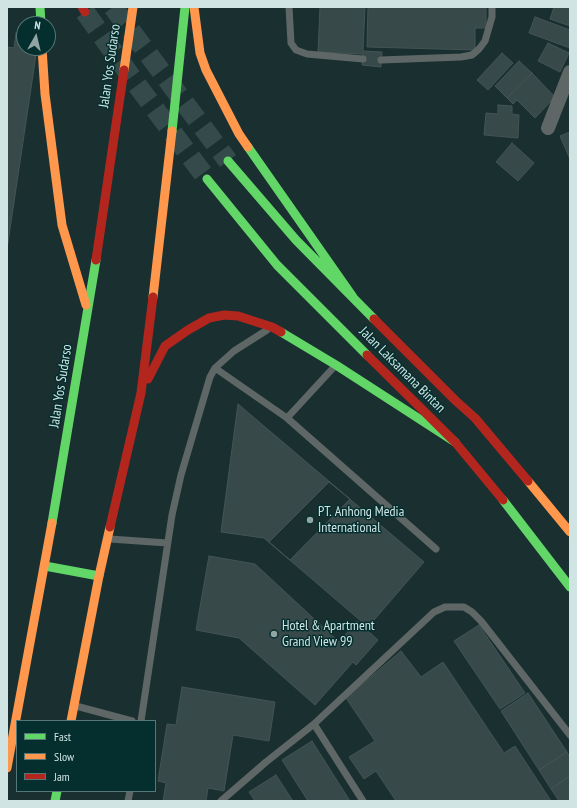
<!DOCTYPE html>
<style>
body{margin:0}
#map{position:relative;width:577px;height:808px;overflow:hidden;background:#1a3030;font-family:"PT Sans Narrow",sans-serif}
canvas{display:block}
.frame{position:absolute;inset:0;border:8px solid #cfe4e3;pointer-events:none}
.legend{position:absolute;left:16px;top:720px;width:140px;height:72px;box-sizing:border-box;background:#052e2f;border:1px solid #567777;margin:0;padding:5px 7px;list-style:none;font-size:12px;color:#cfe4e3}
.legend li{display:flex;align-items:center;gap:8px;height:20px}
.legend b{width:20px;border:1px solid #567777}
.north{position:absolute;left:16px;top:16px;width:40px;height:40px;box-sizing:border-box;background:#052e2f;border:1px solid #567777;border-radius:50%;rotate:8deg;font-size:11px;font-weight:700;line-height:16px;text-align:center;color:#cfe4e3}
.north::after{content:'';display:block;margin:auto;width:14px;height:18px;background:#90a5a4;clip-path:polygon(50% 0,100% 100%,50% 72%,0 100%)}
</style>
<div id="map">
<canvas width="577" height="808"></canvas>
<div class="frame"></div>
<ul class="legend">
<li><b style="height:5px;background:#63d668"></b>Fast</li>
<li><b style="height:5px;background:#ff974d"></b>Slow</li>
<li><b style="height:5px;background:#b3261e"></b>Jam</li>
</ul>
<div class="north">N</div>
</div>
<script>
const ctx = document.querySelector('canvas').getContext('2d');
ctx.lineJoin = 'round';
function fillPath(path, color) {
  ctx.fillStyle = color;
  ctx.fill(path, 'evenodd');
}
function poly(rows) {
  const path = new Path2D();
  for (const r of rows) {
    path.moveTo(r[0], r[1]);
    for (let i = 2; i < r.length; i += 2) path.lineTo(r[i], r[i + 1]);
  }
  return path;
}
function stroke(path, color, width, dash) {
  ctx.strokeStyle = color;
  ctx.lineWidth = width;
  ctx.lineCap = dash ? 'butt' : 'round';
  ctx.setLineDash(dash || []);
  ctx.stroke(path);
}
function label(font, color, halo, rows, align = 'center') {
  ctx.font = font + ' "PT Sans Narrow",sans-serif';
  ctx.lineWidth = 3;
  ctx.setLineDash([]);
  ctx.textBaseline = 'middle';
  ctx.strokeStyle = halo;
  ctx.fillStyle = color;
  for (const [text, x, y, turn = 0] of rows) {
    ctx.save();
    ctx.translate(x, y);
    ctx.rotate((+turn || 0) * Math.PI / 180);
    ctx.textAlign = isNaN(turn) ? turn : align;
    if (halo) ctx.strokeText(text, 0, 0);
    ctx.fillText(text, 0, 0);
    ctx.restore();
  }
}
const building = poly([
 [320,7,365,7,363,51,382,52,381,67,362,65,363,54,318,52,320,7],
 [368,7,486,7,486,28,475,28,475,50,367,47,368,7],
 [554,7,570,7,570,26,550,19,554,7],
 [535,17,570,30,570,48,529,33,535,17],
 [16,33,24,35,24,48,37,48,7,249,7,47,14,48,16,33],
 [548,43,569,53,560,72,538,61,548,43],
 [502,53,513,63,488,90,477,80,502,53],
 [519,61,532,73,507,98,495,86,519,61],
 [532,73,555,97,535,118,517,100,513,104,507,98,532,73],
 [498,105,512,106,512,114,519,115,518,138,484,135,486,113,498,114,498,105],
 [570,132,570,159,560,136,570,132],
 [512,143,534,163,518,181,496,162,512,143],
 [238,404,424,562,368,627,264,538,221,532,238,404],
 [329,482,350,499,290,560,269,542,329,482],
 [209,556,255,564,339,642,357,621,378,640,356,665,353,662,315,705,239,638,196,630,209,556],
 [479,625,525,693,500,709,454,641,479,625],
 [401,651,421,677,443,662,504,753,515,746,551,801,396,801,376,771,364,779,349,757,375,741,346,698,401,651],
 [182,687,275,702,269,741,233,735,224,791,208,788,206,801,163,801,166,783,158,781,167,724,176,725,182,687],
 [528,693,567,752,539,770,501,711,528,693],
 [312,741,350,801,308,801,282,760,312,741],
 [567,752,570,758,570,776,551,789,539,770,567,752],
 [276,775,293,801,255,801,249,792,276,775],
 [570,776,570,801,559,801,551,789,570,776]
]);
fillPath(building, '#384949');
stroke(building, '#435454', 1);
stroke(poly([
 [113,7,228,161],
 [85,12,137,85,207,179]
]), '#354b4b', 20, [20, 10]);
stroke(poly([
 [289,7,291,43,296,50,307,54,363,59],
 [381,60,461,57,472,55,479,49,485,41,492,17,492,7],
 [215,368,287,418,436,549],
 [287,418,334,367],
 [110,539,167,543],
 [76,706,132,721],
 [141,721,172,515,181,475,210,377,215,368,234,351,267,330],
 [314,724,363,801],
 [128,801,130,791],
 [221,801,266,762,314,724,434,612,445,607,464,607,472,612,481,621,570,735]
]), '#5f6666', 7);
stroke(poly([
 [548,128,570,72]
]), '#5f6666', 14);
stroke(poly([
 [40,7,41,24],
 [172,131,185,7],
 [248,147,353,297],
 [228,161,296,240,374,319],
 [207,179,277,265,367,355],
 [281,332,336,365,455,442],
 [503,500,570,587],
 [52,523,96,260],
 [45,566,99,576],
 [55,801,57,791]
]), '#63d668', 9);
stroke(poly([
 [194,7,200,53,206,70,239,134,248,147],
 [42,48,45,94,62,225,86,305],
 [124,70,133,7],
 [153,297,172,131],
 [528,481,570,532],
 [71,721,99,576,110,527],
 [7,768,52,523]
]), '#ff974d', 9);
stroke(poly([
 [82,7,85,12],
 [96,260,124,70],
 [374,319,456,401,475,418,528,481],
 [367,355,455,442,503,500],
 [148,379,165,346,188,330,209,318,224,315,238,316,272,327,281,332],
 [110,527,141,393,153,297]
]), '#b3261e', 9);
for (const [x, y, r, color] of [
 [310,520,4,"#90a5a4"],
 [274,634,4,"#90a5a4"]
]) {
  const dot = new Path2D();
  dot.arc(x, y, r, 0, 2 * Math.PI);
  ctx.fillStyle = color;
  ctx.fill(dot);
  stroke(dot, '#052e2f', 1.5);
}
label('14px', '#cfe4e3', '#052e2f', [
 ["Jalan Yos Sudarso",110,66,-82],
 ["Jalan Laksamana Bintan",402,370,45],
 ["Jalan Yos Sudarso",61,386,-81]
]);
label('14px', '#cfe4e3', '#052e2f', [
 ["PT. Anhong Media",318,512],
 ["International",318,528],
 ["Hotel & Apartment",282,626],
 ["Grand View 99",282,642]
], 'left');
</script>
